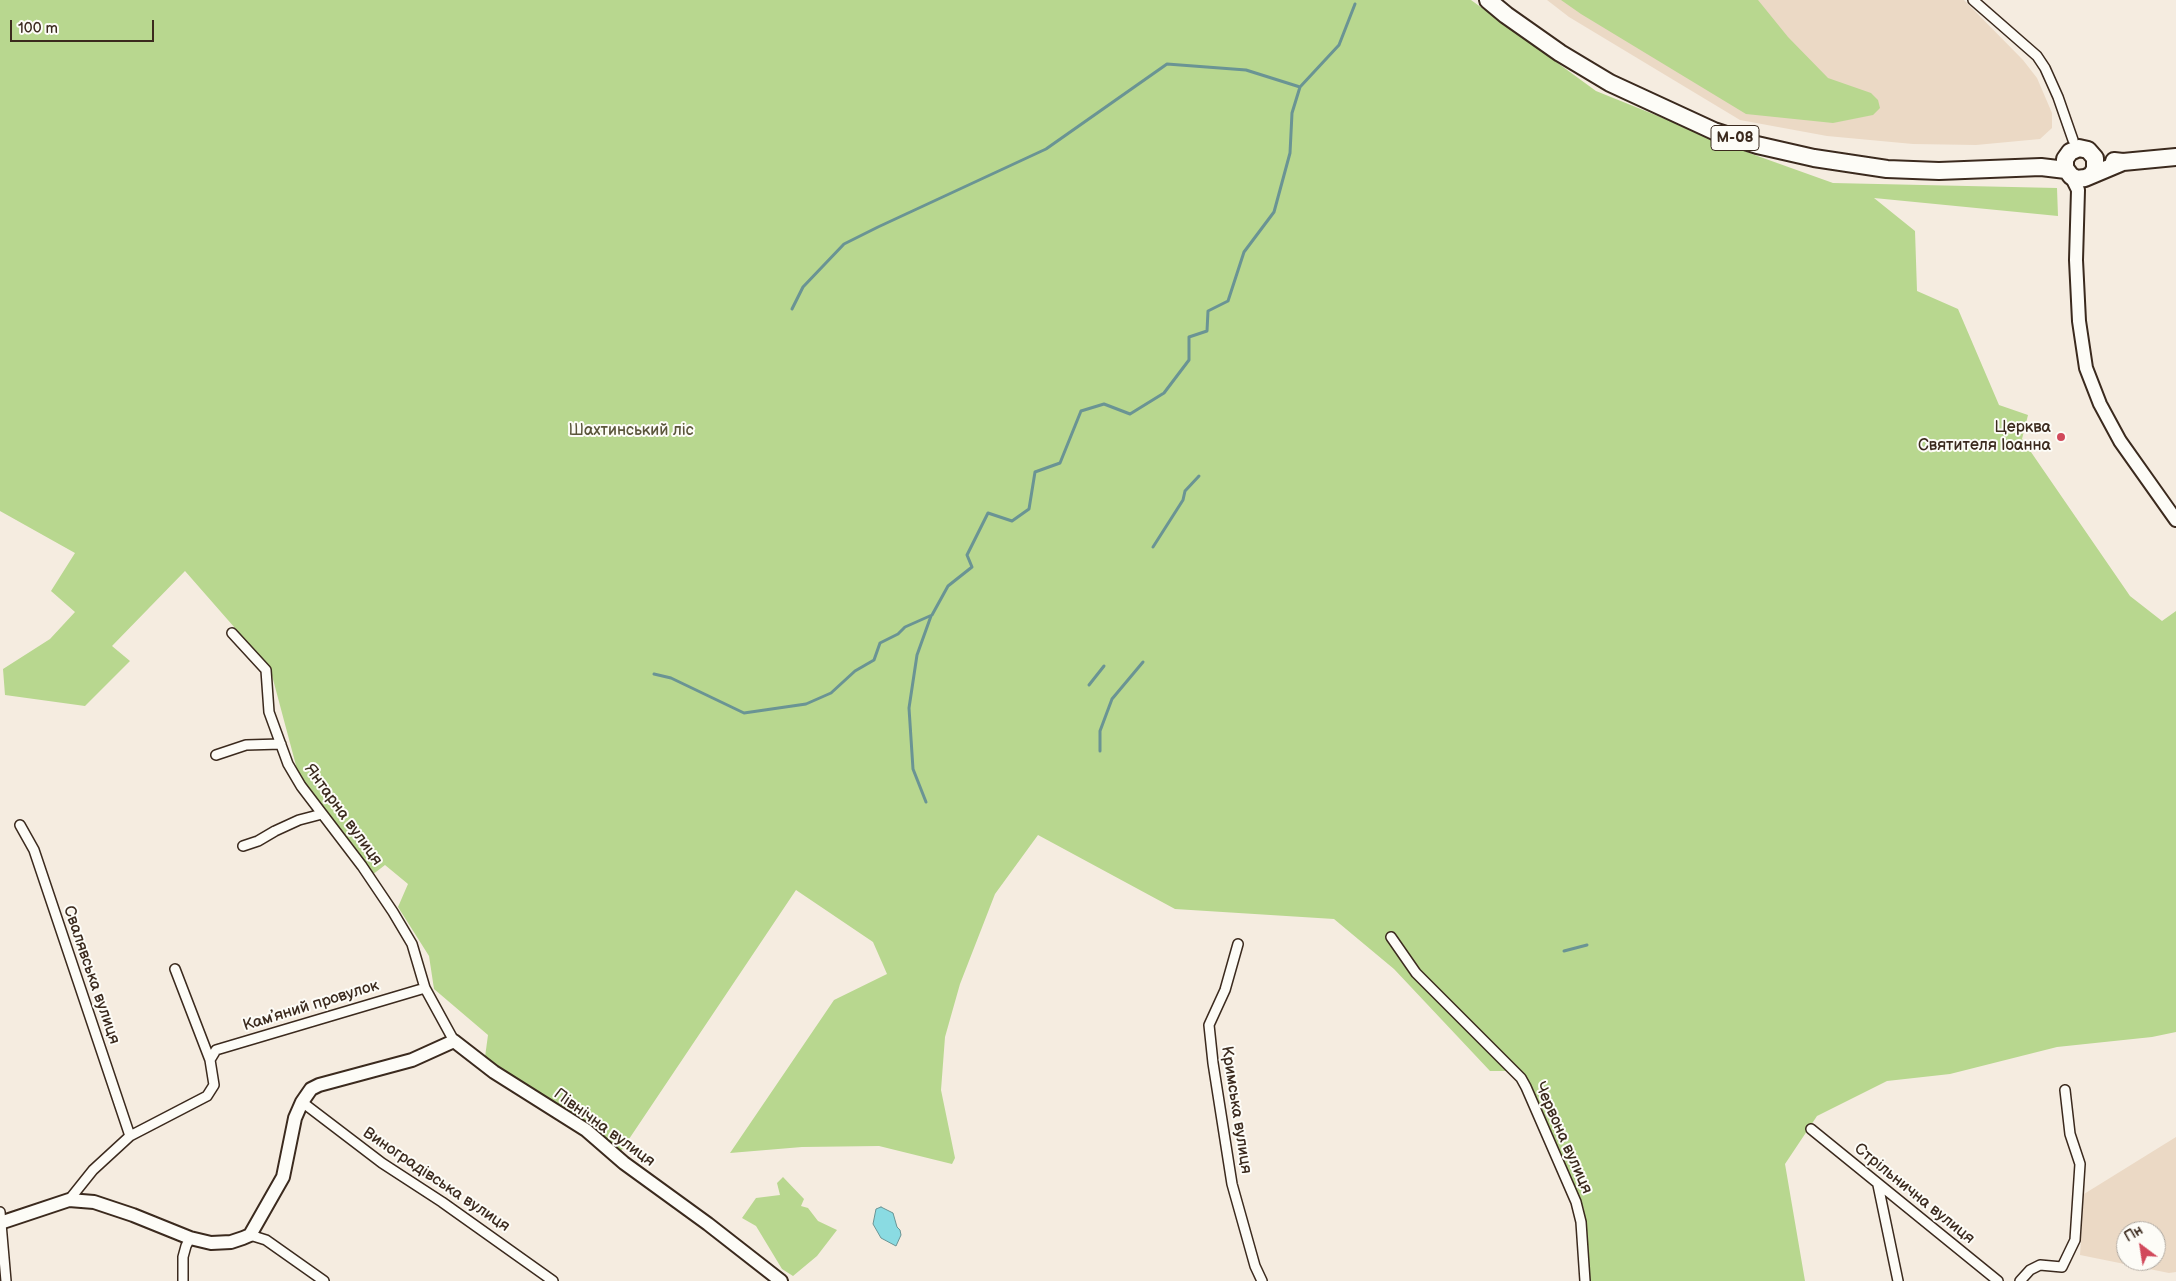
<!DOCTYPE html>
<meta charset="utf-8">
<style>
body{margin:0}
#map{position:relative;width:2176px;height:1281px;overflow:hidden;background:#f5ece0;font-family:"Balsamiq Sans",sans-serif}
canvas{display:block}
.north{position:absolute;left:2116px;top:1221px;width:50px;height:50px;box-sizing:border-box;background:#fdfcf7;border:1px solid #afa8a0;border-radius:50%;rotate:329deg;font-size:14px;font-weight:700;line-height:20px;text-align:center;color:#3b2a1e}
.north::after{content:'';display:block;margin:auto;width:18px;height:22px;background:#d1495b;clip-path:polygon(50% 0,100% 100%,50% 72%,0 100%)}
.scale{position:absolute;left:10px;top:20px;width:144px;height:22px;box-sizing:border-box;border:2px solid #3b2a1e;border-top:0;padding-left:6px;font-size:15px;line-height:18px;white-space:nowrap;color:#3b2a1e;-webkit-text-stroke:4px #fdfcf7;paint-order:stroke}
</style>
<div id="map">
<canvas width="2176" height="1281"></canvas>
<div class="north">Пн</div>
<div class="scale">100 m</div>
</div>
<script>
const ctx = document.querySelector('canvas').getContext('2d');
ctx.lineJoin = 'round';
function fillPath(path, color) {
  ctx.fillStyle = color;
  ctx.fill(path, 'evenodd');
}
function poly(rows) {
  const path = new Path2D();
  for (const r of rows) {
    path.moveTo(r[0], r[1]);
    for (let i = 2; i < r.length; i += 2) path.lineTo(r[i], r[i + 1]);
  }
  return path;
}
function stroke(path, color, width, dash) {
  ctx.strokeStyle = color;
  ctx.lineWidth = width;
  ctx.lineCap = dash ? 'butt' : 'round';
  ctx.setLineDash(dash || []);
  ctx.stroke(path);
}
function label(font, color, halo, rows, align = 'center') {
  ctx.font = font + ' "Balsamiq Sans",sans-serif';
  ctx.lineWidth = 4;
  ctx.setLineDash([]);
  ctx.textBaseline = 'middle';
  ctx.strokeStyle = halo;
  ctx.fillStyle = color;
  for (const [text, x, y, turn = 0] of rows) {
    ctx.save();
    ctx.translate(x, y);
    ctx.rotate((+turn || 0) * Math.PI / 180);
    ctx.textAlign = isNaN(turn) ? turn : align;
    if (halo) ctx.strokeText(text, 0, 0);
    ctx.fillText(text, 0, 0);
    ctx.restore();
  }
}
fillPath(poly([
 [1547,0,1964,0,2023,60,2037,78,2052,113,2052,128,2040,139,1976,145,1913,144,1827,136,1740,120,1569,17],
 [2176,1137,2176,1272,2169,1273,2080,1255,2084,1194],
 [2126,1231,2156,1231,2156,1261,2126,1261]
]), '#ebd9c5');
fillPath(poly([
 [0,0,1471,0,1596,91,1752,154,1833,183,2057,188,2058,216,1874,198,1915,231,1917,291,1958,309,1999,405,2028,415,2022,439,2130,596,2162,621,2176,611,2176,1032,2152,1037,2057,1047,1950,1074,1887,1081,1817,1116,1785,1164,1805,1281,1589,1281,1584,1209,1522,1071,1490,1071,1394,969,1334,919,1175,909,1038,835,995,894,960,984,945,1037,941,1090,955,1158,952,1164,879,1146,802,1147,730,1153,834,1000,887,974,873,942,796,890,621,1151,581,1121,485,1057,488,1035,434,989,429,956,398,907,408,884,385,865,372,875,298,773,270,668,185,571,112,646,130,661,85,706,5,695,3,669,50,639,75,612,51,591,75,553,0,511],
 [1561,0,1758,0,1788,37,1828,78,1871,93,1878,100,1880,108,1873,115,1833,123,1746,114,1581,14],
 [783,1177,804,1199,801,1206,808,1208,818,1221,837,1230,817,1256,793,1276,782,1269,756,1226,742,1218,756,1198,780,1195,777,1183]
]), '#b8d78f');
const water = poly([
 [881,1207,893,1213,897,1227,900,1230,901,1235,896,1246,881,1238,873,1224,876,1209,881,1207]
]);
fillPath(water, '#8adbe2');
stroke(water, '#6a9494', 1);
stroke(poly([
 [792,309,803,287,844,244,878,227,1046,149,1167,64,1246,70,1300,87],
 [1153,547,1183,500,1185,491,1199,476],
 [654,674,671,678,744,713,806,704,831,693,855,671,874,660,880,643,898,634,905,627,932,615,948,586,972,567,967,555,988,513,1012,521,1029,509,1035,472,1060,463,1081,411,1104,404,1130,414,1164,393,1189,360,1189,337,1207,331,1208,311,1228,301,1244,252,1274,212,1290,153,1292,113,1300,87,1339,45,1355,4],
 [1089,685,1104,666],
 [1100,751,1100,731,1112,699,1143,662],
 [926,802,913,769,909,708,917,655,931,616],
 [1564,951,1587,945]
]), '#6a9494', 3);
const street = poly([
 [1973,0,2037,56,2045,68,2058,97,2073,140],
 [232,633,266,670,269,712,288,764,301,786,362,866,393,912,412,944,425,988,454,1041],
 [216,755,246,745,281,744],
 [20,825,34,850,130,1136],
 [243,846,258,841,275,831,299,820,322,814],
 [1391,937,1416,973,1521,1078,1526,1087,1576,1202,1581,1222,1585,1281],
 [1238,944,1225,990,1209,1025,1213,1063,1232,1184,1255,1266,1262,1281],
 [210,1060,216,1050,425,988],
 [302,1102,382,1163,442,1202,553,1281],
 [1811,1129,1998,1281],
 [1878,1185,1898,1281],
 [69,1200,93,1170,130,1136,207,1096,214,1085,210,1060,175,969],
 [0,1212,6,1281],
 [250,1235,266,1240,324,1281],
 [183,1281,183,1257,186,1246,190,1238],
 [2020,1281,2030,1270,2040,1265,2062,1267,2075,1240,2080,1164,2070,1134,2065,1090]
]);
const secondary = poly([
 [2071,176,2078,190,2076,260,2079,321,2086,368,2100,404,2120,441,2176,520],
 [0,1223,69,1200,94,1202,133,1215,190,1238,211,1243,231,1242,243,1238,250,1235,283,1177,295,1118,302,1102,311,1089,319,1085,412,1060,454,1041,494,1072,586,1130,624,1163,708,1224,781,1281]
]);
const highway = poly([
 [1488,0,1506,15,1560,53,1610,83,1714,131,1757,145,1814,158,1887,169,1939,171,2041,167,2066,170],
 [2114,161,2123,162,2176,157],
 [2092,174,2095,169,2095,158,2088,150,2079,148,2070,152,2065,159,2065,168,2071,176,2077,179,2085,178,2123,162]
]);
stroke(street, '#3b2a1e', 12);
stroke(secondary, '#3b2a1e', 16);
stroke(highway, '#3b2a1e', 20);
stroke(street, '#fdfcf7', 9);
stroke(secondary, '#fdfcf7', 12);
stroke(highway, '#fdfcf7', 16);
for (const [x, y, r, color] of [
 [2061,437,5,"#d1495b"]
]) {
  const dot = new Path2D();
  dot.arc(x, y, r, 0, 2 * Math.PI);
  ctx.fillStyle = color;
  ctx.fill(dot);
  stroke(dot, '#fdfcf7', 2);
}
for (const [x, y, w] of [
 [1735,138,48]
]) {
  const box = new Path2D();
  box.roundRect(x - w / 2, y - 12.5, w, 25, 4);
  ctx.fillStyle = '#fdfcf7';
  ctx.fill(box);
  stroke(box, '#3b2a1e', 1);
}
label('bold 15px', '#3b2a1e', null, [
 ["М-08",1735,138]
]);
label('16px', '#3b2a1e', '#fdfcf7', [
 ["Церква",2051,428],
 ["Святителя Іоанна",2051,446]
], 'right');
label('16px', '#5a553a', '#fdfcf7', [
 ["Шахтинський ліс",631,431]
]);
label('16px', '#3b2a1e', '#fdfcf7', [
 ["Янтарна вулиця",343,815,54],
 ["Свалявська вулиця",91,975,71],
 ["Камʼяний провулок",311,1006,-17],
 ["Кримська вулиця",1236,1110,81],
 ["Північна вулиця",604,1128,36],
 ["Червона вулиця",1563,1138,66],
 ["Виноградівська вулиця",436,1180,34],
 ["Стрільнична вулиця",1914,1194,39]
]);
</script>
